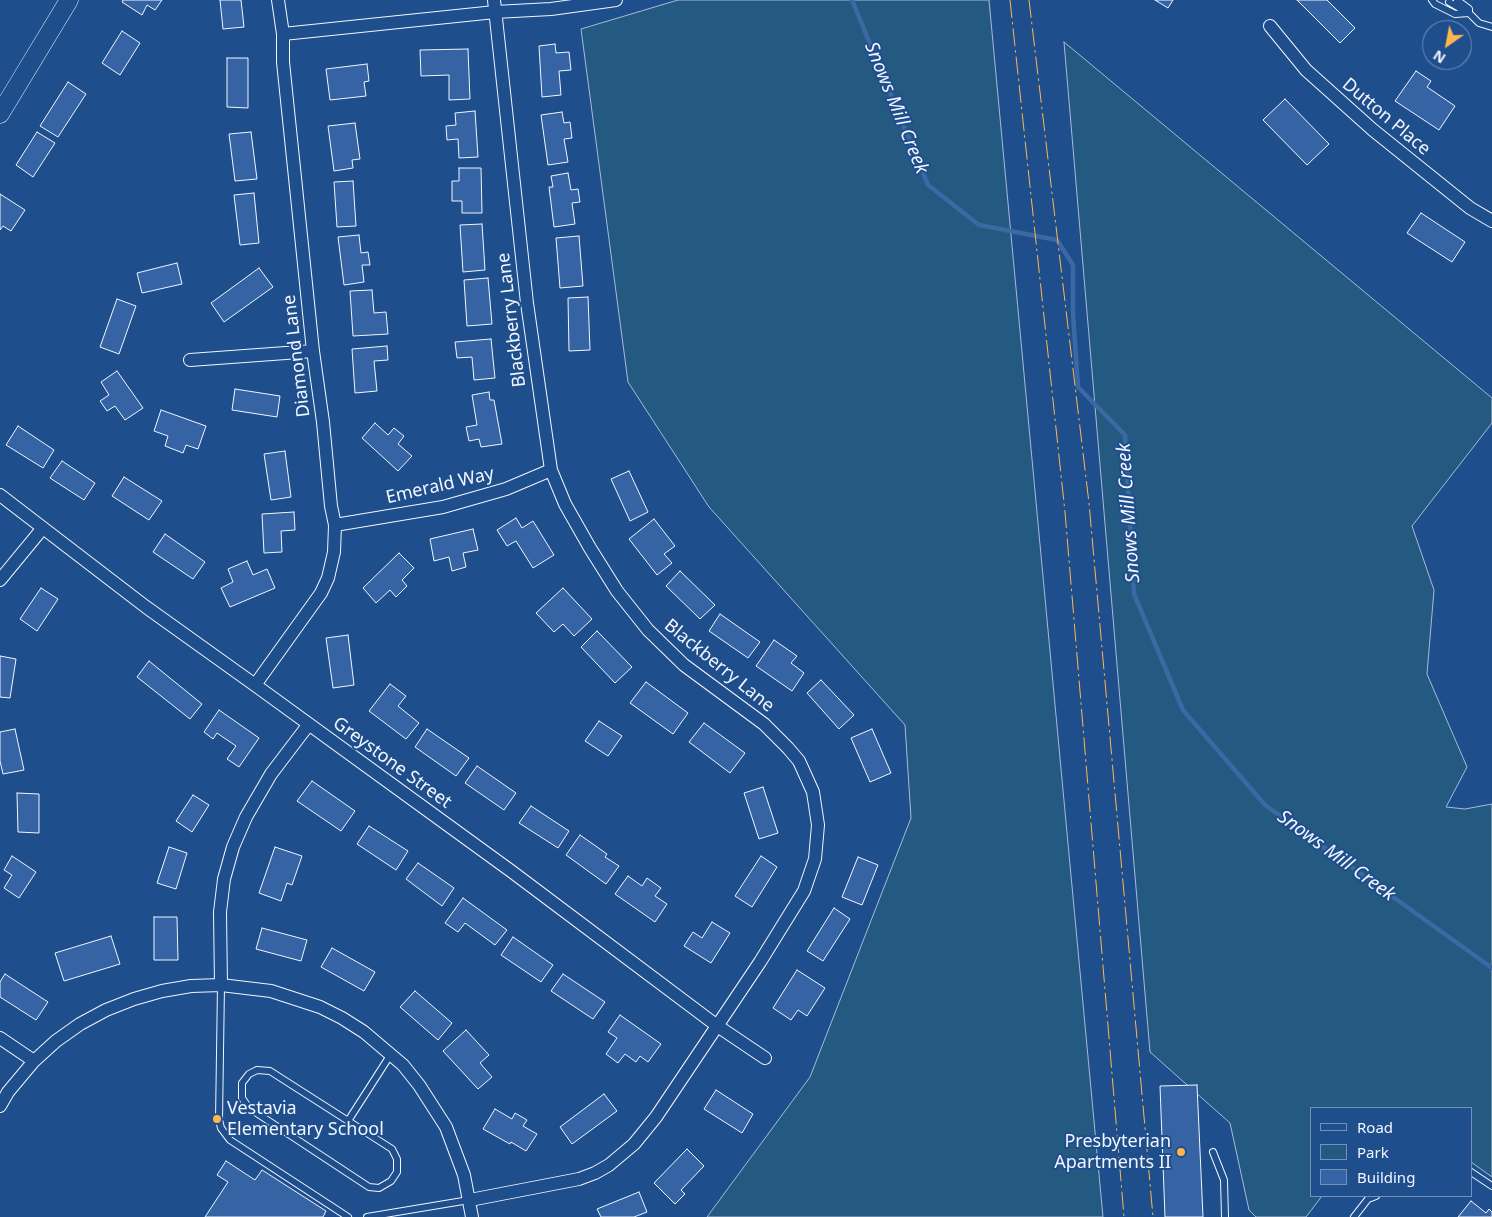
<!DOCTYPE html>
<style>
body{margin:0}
#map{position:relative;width:1492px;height:1217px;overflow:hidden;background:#1f4e8c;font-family:"Noto Sans",sans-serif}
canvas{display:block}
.legend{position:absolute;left:1310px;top:1107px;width:162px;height:90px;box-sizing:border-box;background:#1f4e8c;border:1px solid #7391ba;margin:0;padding:6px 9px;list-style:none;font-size:15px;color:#f2f6ff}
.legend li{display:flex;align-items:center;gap:10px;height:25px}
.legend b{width:25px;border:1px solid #7391ba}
.north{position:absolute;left:1422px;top:20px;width:50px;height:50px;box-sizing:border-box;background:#1f4e8c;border:1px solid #7391ba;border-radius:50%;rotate:213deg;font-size:14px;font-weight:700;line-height:20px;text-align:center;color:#f2f6ff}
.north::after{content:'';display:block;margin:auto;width:18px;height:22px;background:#ffb74d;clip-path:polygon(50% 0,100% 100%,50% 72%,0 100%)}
</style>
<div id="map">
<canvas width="1492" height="1217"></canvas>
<ul class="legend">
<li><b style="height:6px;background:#1f4e8c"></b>Road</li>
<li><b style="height:14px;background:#245a82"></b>Park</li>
<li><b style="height:14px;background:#3563a3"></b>Building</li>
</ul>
<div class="north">N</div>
</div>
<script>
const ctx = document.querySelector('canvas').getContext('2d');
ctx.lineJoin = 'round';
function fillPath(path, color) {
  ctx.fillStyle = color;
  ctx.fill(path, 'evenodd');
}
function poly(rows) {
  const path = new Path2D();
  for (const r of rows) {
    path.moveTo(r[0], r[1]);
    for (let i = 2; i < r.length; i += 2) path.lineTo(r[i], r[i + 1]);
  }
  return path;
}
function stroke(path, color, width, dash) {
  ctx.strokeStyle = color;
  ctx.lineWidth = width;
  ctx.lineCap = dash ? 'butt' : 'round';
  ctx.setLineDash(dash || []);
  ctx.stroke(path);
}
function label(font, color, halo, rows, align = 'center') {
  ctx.font = font + ' "Noto Sans",sans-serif';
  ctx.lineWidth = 4;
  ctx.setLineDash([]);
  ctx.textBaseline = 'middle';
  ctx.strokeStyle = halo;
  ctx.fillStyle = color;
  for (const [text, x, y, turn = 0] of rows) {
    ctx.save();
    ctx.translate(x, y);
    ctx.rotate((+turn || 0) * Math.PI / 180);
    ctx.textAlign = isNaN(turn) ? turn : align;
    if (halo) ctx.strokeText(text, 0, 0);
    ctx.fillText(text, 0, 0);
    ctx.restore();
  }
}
const green = poly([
 [678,0,989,0,1103,1217,707,1217,810,1077,911,818,905,725,709,507,628,382,581,29,678,0],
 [1064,42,1492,398,1492,423,1412,526,1434,590,1427,674,1467,767,1446,807,1465,809,1492,804,1492,1177,1471,1162,1471,1108,1311,1108,1311,1196,1322,1196,1306,1217,1256,1217,1249,1210,1230,1123,1150,1052,1064,42]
]);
fillPath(green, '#245a82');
stroke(green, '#a8bbd7', 1);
stroke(poly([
 [852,0,928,185,979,225,1057,240,1073,265,1073,314,1078,387,1125,435,1134,594,1183,710,1265,805,1492,968]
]), '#3b69a3', 4.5);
const building = poly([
 [123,0,162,0,155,10,147,5,142,15,122,2,123,0],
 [220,0,241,0,244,27,223,29,220,0],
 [1155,0,1173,0,1168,8,1155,0],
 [1297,0,1327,0,1355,28,1340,43,1297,0],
 [122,31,140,43,120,75,102,63,122,31],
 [555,44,556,53,569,52,571,70,559,71,561,95,542,97,539,46,555,44],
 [468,49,470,99,449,100,449,75,421,76,420,50,468,49],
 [227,58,248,58,248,108,227,107,227,58],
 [367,64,369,81,364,82,366,96,330,100,326,69,367,64],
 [1416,71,1431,81,1427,87,1455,106,1439,130,1395,101,1416,71],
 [68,82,86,94,58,137,40,126,68,82],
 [1285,99,1329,144,1307,165,1263,120,1285,99],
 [475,111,478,157,459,158,458,139,447,140,446,126,456,125,455,113,475,111],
 [562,112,564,123,570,122,572,138,564,139,568,162,548,165,541,115,562,112],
 [355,123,360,159,352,160,353,168,334,171,328,126,355,123],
 [37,132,55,143,33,177,16,165,37,132],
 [251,132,257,179,235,181,229,134,251,132],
 [459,168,481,168,482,213,462,213,462,201,452,201,452,181,459,181,459,168],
 [568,173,571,190,578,189,580,202,572,203,575,224,554,227,549,187,553,187,551,176,568,173],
 [353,181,356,226,337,227,334,182,353,181],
 [254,193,259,243,240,245,234,195,254,193],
 [0,194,25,210,11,231,3,226,0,230,0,194],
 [1421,213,1465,242,1452,262,1407,233,1421,213],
 [482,224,485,270,463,272,460,225,482,224],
 [359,235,361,253,368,252,370,265,362,265,364,282,344,285,338,237,359,235],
 [579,236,583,286,560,288,556,238,579,236],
 [177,263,182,284,142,293,137,273,177,263],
 [259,268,273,287,224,322,211,303,259,268],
 [488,278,492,324,467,326,464,280,488,278],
 [372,290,374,313,386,312,388,334,353,336,350,291,372,290],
 [588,297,590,350,569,351,568,298,588,297],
 [117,299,136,306,119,354,100,347,117,299],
 [491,339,495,378,474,380,472,357,457,358,455,342,491,339],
 [387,346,388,360,374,361,377,391,355,393,352,349,387,346],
 [117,371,143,408,125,420,115,406,107,411,100,401,109,395,101,382,117,371],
 [235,389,280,396,277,417,232,410,235,389],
 [489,392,490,400,494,400,502,444,481,447,479,439,469,441,466,427,477,425,472,395,489,392],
 [161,410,206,426,198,449,186,445,183,453,165,446,168,436,154,431,161,410],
 [375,423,388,435,394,428,404,436,398,444,412,456,398,471,362,438,375,423],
 [18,426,54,450,43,468,6,445,18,426],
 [285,451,291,497,271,500,264,454,285,451],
 [62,461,95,483,84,500,50,478,62,461],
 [629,471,648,512,630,521,611,479,629,471],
 [124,477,162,501,149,520,112,496,124,477],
 [294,512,295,530,281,531,282,552,264,553,262,514,294,512],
 [516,518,522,528,533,521,554,555,533,568,516,541,507,546,497,530,516,518],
 [654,519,675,546,664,554,672,563,657,575,629,539,654,519],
 [473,529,478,550,463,553,466,567,452,571,449,557,434,561,430,539,473,529],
 [165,534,205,562,193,579,153,552,165,534],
 [399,553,414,568,402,580,407,586,396,597,390,590,376,603,363,588,399,553],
 [247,561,253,575,267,569,275,588,230,607,221,588,233,582,228,569,247,561],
 [680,571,715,605,700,619,666,586,680,571],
 [41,588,58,599,37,631,20,619,41,588],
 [563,588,592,619,574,636,563,624,554,632,536,613,563,588],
 [720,614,760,642,748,658,709,631,720,614],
 [597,631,632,667,615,683,581,647,597,631],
 [348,635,354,685,333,688,326,638,348,635],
 [774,640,797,656,791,663,804,673,792,691,756,666,774,640],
 [0,656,16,659,10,698,0,697,0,656],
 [149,661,202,704,190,719,137,677,149,661],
 [821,680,854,715,839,729,807,693,821,680],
 [646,682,688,713,673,734,630,703,646,682],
 [390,684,406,696,398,706,419,723,406,739,369,711,390,684],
 [219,710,259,738,239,767,227,759,236,746,217,733,213,739,204,732,219,710],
 [599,721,622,736,608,756,585,741,599,721],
 [704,723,745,753,730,773,689,742,704,723],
 [15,729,24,770,3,774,0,761,0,732,15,729],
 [427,729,469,758,456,776,415,747,427,729],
 [872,729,891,773,870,782,851,738,872,729],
 [477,766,516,793,504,810,465,783,477,766],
 [312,781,355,811,341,831,297,801,312,781],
 [763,787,778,833,759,839,744,793,763,787],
 [17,793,39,794,39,833,18,832,17,793],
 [193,795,209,805,192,832,176,821,193,795],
 [531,806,569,831,558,848,519,823,531,806],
 [369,826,408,851,396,870,357,844,369,826],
 [580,835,607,854,605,857,619,866,606,884,566,855,580,835],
 [169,847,187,853,176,889,157,883,169,847],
 [275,847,302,856,292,885,287,883,281,901,259,893,275,847],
 [12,856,36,872,19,898,4,888,12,875,4,870,12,856],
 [761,856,777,867,752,907,735,896,761,856],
 [858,857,878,865,862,905,842,897,858,857],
 [418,863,454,888,442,906,406,879,418,863],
 [628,876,642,886,647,878,661,888,655,896,667,904,655,922,615,894,628,876],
 [463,898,507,930,495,945,465,923,458,932,445,923,463,898],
 [834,908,850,919,823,961,807,951,834,908],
 [154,917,177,917,178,960,154,960,154,917],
 [712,922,730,933,711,963,684,946,693,932,702,938,712,922],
 [262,928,307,940,301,961,256,949,262,928],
 [111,936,120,964,64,981,55,953,111,936],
 [513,937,553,965,541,982,501,955,513,937],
 [332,948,375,972,364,991,321,967,332,948],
 [797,970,825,988,807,1016,798,1010,791,1020,773,1008,797,970],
 [5,974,48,1002,36,1020,0,997,0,982,5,974],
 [563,974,605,1002,593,1019,551,991,563,974],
 [415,991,452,1023,438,1040,400,1007,415,991],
 [620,1015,661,1044,648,1062,640,1056,636,1062,625,1054,618,1063,606,1054,617,1038,608,1032,620,1015],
 [466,1030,489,1055,480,1063,492,1077,478,1089,443,1051,466,1030],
 [1197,1085,1203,1217,1165,1217,1160,1086,1197,1085],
 [716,1090,753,1114,742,1133,704,1109,716,1090],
 [604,1094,617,1111,572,1144,560,1127,604,1094],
 [495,1109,512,1119,515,1113,527,1120,523,1126,537,1134,526,1151,511,1142,510,1144,483,1129,495,1109],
 [687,1149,704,1166,681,1190,685,1194,675,1204,654,1183,687,1149],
 [226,1161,255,1180,262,1170,326,1211,323,1217,205,1217,228,1182,217,1175,226,1161],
 [639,1192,647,1212,634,1217,601,1217,597,1209,639,1192],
 [1471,1201,1486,1213,1489,1209,1492,1212,1492,1217,1458,1217,1471,1201]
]);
fillPath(building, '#3563a3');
stroke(building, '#f2f6ff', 1);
const lane = poly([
 [1432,0,1435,4,1455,14,1469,13,1479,23,1492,27],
 [1457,0,1469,9,1469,12],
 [1449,2,1468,13],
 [221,985,219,1120,221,1128,230,1140,348,1217],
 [257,1070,270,1071,392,1149,397,1159,397,1172,391,1181,379,1188,369,1187,249,1108,242,1098,242,1083,249,1074,257,1070],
 [348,1121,391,1054],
 [1213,1152,1224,1180,1225,1217],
 [1471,1172,1492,1186],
 [367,1217,469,1200],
 [1354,1217,1368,1199,1376,1196]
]);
const street = poly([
 [1270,26,1306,70,1373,130,1470,208,1492,221],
 [283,34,495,12,551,9,616,0],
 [190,360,313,351],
 [0,495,146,607,255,685,511,871,716,1025,765,1058],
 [335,525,443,507,506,489,551,470],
 [0,580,42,529],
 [255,685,321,593,328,578,334,552,335,525,331,506,323,422,313,351,283,62,283,34,278,0],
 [221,985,220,912,224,879,233,847,246,817,271,774,309,724],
 [0,1038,34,1061],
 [0,1106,8,1092,34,1061,56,1041,80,1024,106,1010,134,999,162,991,191,986,221,985,271,991,320,1007,342,1018,364,1032,403,1065,419,1085,446,1127,464,1175,472,1217],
 [470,1200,579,1179,595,1173,609,1165,634,1144,656,1117,760,962,804,891,815,859,818,825,813,792,799,761,788,748,764,724,684,665,648,630,617,591,590,548,565,504,551,470,527,303,494,0]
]);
const secondary = poly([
 [0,114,69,0]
]);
stroke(lane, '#f2f6ff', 8);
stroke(street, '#f2f6ff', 14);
stroke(secondary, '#f2f6ff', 19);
stroke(lane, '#1f4e8c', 6);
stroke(street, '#1f4e8c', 12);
stroke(secondary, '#1f4e8c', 18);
stroke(poly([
 [1010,0,1065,512,1124,1217],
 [1029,0,1089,503,1153,1217]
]), '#ffb74d', 1, [18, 4, 2.5, 4]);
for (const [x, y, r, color] of [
 [217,1119,5,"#ffb74d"],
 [1181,1152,5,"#ffb74d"]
]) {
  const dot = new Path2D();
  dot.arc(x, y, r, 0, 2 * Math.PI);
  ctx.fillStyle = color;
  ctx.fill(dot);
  stroke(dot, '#1f4e8c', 2);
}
label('18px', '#f2f6ff', '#1f4e8c', [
 ["Dutton Place",1386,117,40],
 ["Blackberry Lane",512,320,-97],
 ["Diamond Lane",297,356,-97],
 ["Emerald Way",440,486,-13],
 ["Blackberry Lane",719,666,39],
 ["Greystone Street",392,763,36]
]);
label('18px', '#f2f6ff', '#1f4e8c', [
 ["Vestavia",227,1109],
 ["Elementary School",227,1130],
 ["Presbyterian",1171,1142,"right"],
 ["Apartments II",1171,1163,"right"]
], 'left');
label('italic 19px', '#f2f6ff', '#1f4e8c', [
 ["Snows Mill Creek",896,108,68],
 ["Snows Mill Creek",1129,513,-94],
 ["Snows Mill Creek",1336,856,36]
]);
</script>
